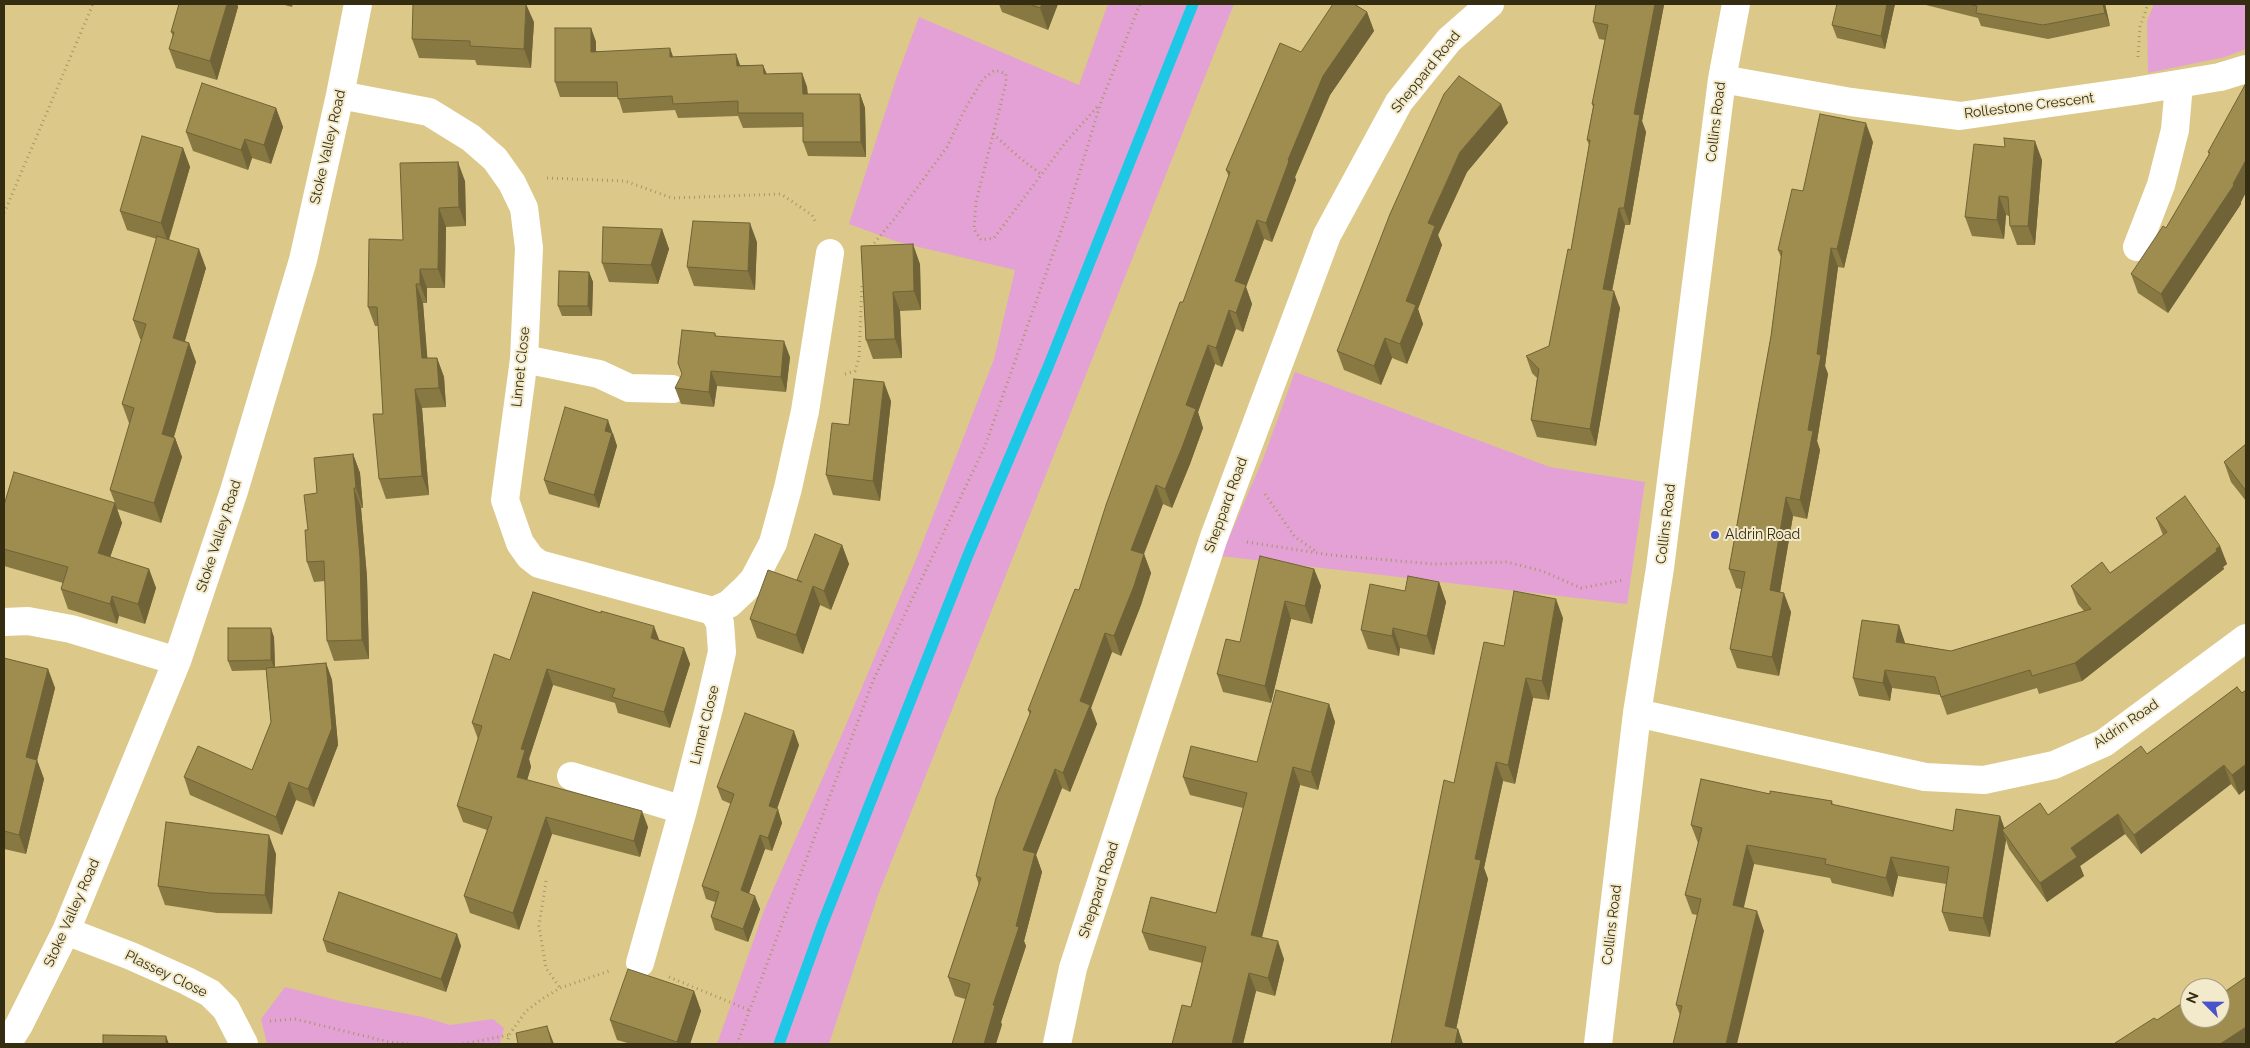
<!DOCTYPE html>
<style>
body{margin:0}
#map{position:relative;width:2250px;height:1048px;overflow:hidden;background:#dcc989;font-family:Raleway,sans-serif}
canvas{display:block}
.frame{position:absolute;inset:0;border:5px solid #342d12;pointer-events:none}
.north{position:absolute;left:2180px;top:978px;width:50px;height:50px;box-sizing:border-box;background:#f3eacb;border:1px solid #a79e81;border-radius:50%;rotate:293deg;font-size:14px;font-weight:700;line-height:20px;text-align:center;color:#342d12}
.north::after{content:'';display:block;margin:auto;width:18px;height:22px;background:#4954ca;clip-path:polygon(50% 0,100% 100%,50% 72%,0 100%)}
</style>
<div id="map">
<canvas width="2250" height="1048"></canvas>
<div class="frame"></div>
<div class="north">N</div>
</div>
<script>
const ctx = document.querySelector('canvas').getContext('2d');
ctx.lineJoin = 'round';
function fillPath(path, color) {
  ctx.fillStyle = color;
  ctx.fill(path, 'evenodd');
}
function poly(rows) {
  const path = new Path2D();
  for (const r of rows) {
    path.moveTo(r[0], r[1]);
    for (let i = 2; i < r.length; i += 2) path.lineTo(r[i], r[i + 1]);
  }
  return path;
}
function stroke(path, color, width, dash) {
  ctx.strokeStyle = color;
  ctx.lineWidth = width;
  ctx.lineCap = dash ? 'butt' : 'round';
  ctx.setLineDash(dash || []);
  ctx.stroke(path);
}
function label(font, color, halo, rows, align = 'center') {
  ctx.font = font + ' Raleway,sans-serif';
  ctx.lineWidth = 4;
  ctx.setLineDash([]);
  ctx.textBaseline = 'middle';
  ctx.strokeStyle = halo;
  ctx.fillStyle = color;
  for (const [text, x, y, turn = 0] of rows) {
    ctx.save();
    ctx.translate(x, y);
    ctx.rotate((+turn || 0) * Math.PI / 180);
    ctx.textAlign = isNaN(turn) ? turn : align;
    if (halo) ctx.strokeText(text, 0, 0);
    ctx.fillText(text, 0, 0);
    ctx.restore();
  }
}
fillPath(poly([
 [1108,4,1234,4,878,895,829,1044,717,1044,765,908,843,732,917,557,994,359,1015,270,898,242,849,224,896,79,919,17,1079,85],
 [2154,4,2246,4,2246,49,2225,57,2148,73,2147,21],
 [1295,372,1550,467,1645,482,1627,604,1221,556,1263,459],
 [285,987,344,1002,423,1017,450,1025,493,1019,504,1028,500,1044,267,1044,261,1019]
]), '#e3a1d5');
stroke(poly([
 [779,1044,822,925,968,555,1048,367,1193,4]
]), '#1dc8e6', 11);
stroke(poly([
 [2138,57,2140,27,2148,4],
 [993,134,1020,158,1042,175],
 [547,178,625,181,672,198,781,194,812,215,816,223],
 [4,213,93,4],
 [871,247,895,218,947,147,965,109,983,79,995,70,1006,74,1006,83,976,202,974,229,981,240,994,238,1065,143,1099,105],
 [845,374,855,371,859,358,862,283],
 [1265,494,1295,537,1317,552],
 [1247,542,1331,555,1433,564,1507,562,1542,571,1581,588,1624,580],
 [546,881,539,926,546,968,560,988],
 [669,977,749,1010],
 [270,1021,295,1019,389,1042,409,1044],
 [463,1044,509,1035],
 [507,1044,509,1035,526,1011,542,999,560,988,609,971],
 [737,1044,873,681,985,446,1066,217,1101,102,1140,4]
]), '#a69763', 3, [1, 4]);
stroke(poly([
 [1722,79,1851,102,1960,116,2135,91,2220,77,2246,69],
 [340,95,429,112,471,138,495,159,512,183,524,208,529,248,524,359,505,500,520,543,530,557,539,564,713,611,720,623,722,652,709,708,683,810,640,963],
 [2137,247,2161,185,2175,130,2179,84],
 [524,359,599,374,629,388,672,389],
 [713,611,729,604,746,588,754,579,773,543,788,488,805,411,830,253],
 [4,622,28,621,71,629,177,661],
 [1637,713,1925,777,1984,780,2054,765,2104,743,2246,638],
 [571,776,683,810],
 [66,931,131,956,187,981,210,993,226,1009,244,1044],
 [7,1044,19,1025,66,931,177,661,234,491,303,260,340,95,358,4],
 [1057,1044,1073,968,1214,537,1327,235,1399,102,1449,40,1490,4],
 [1598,1044,1637,713,1660,568,1722,79,1736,4]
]), '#fff', 28);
fillPath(poly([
 [179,4,237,4,238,7,217,80,176,68,169,49,173,36,171,32],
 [281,4,293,4,292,7],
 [999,4,1058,4,1048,30,1002,12],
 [1895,4,1885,49,1837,38,1832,25],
 [1922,4,2105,4,2110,26,2048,39,1981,26,1978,18],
 [1664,5,1642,121,1646,132,1630,225,1625,225,1612,291,1620,308,1596,446,1537,437,1531,420,1537,378,1532,373,1526,356,1549,346,1571,250,1589,145,1587,140,1593,107,1592,104,1605,40,1599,39,1593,22],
 [1367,12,1374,31,1330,95,1295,177,1296,180,1272,242,1264,239,1246,287,1252,304,1243,332,1236,329,1222,367,1215,364,1198,412,1203,428,1190,464,1172,508,1163,504,1144,554,1151,573,1141,605,1121,656,1112,652,1091,708,1097,724,1070,792,1062,788,1036,855,1042,872,1024,941,1026,946,1001,1022,1002,1025,965,999,955,996,948,977,979,885,976,876,1030,715,1028,710,1079,590,1229,177,1226,170,1301,52],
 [534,22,531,68,477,65,475,60,419,58,412,39],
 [591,28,596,42,596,51,674,57,736,54,740,65,763,65,766,74,802,73,807,87,808,94,860,94,865,108,866,157,808,156,803,142,803,127,743,128,738,116,678,118,675,110,623,113,618,97,560,97,555,82],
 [2246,86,2246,192,2241,202,2241,204,2168,313,2138,293,2131,274,2166,228,2209,155,2208,152],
 [1501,104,1508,123,1467,172,1438,235,1442,245,1418,309,1423,324,1407,364,1392,358,1381,385,1344,370,1337,351],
 [276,108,283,127,271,164,252,158,248,170,193,151,186,132],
 [1873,142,1844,268,1838,267,1825,366,1828,374,1817,441,1820,450,1807,519,1793,516,1780,592,1791,612,1779,676,1737,668,1730,649,1741,589,1736,588,1729,569,1771,336,1781,257,1778,250,1803,191],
 [183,148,190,167,169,240,206,268,185,341,189,343,196,362,174,437,175,438,182,457,161,523,117,509,122,523,110,557,149,569,156,588,145,624,119,616,117,624,68,609,61,589,63,583,4,566,4,505,115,503,110,490,130,423,129,423,122,404,142,340,140,339,133,320,157,239,127,230,120,211],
 [2042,160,2035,245,2017,245,2010,226,2009,216,2006,215,2004,239,1972,236,1965,217],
 [465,181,466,226,446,227,445,288,427,288,427,303,423,303,427,358,437,358,444,377,446,407,422,408,429,495,386,499,379,479,383,414,378,326,375,326,368,307,403,240],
 [662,229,669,249,658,284,609,282,602,263],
 [757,242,755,290,694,286,687,267],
 [861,246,920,264,921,310,900,311,902,358,873,359,866,340],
 [589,272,593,282,592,316,562,316,558,306],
 [715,333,716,336,790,357,786,392,717,386,714,407,681,404,675,388],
 [891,401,880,501,833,495,826,475,849,425],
 [613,433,617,446,599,508,549,494,544,480],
 [2246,444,2246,501,2231,482,2224,462],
 [353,454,360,473,363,508,361,508,367,577,369,659,334,661,327,641,325,581,314,582,307,562,317,493],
 [2156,518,2220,546,2227,564,2223,567,2224,569,2082,681,2039,694,2037,688,1947,715,1940,695,1892,688,1890,701,1859,696,1853,678,1899,625,1905,643,1951,651,2084,611,2078,604,2071,586,2110,573,2163,535],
 [842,545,849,564,831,610,820,605,803,654,757,638,750,619],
 [1314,569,1321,586,1312,624,1291,619,1271,703,1223,692,1217,674,1240,642],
 [1439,582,1446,602,1434,655,1400,648,1399,656,1368,649,1361,630,1405,591],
 [1563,618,1549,700,1533,698,1515,784,1503,781,1484,868,1488,879,1456,1029,1458,1029,1463,1044,1391,1044,1454,783,1504,646],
 [274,637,275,667,326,663,332,680,338,745,314,807,296,800,282,835,190,795,184,777,252,770,271,722,266,670,232,671,228,661],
 [660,640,684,648,690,664,670,728,618,713,615,703,553,685,529,759,531,767,527,780,648,827,640,857,552,834,519,930,470,913,464,896,487,830,463,822,457,806,478,739,472,723,510,660],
 [4,658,48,669,55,688,37,760,44,779,26,854,4,849],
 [2237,687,2239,795,2231,784,2141,854,2125,834,2080,866,2084,876,2047,902,2009,849,2006,840,1990,937,1949,931,1942,912,1946,884,1898,876,1893,897,1832,883,1830,878,1754,864,1743,908,1764,931,1680,1015,1676,1005,1697,915,1692,914,1685,895,1698,843,1691,825,1770,794,1832,801,1833,805,1953,831,2000,816,2004,828,2048,815,2147,754],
 [1329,704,1335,722,1318,790,1300,785,1262,937,1284,959,1275,996,1256,991,1243,1044,1172,1044,1191,1007,1202,963,1149,950,1142,932,1216,913,1243,808,1190,795,1183,777,1257,762],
 [799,745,777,809,782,823,772,851,765,849,749,893,760,909,748,942,715,930,711,917,715,902,706,899,702,886,731,804,722,800,717,787],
 [276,854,272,914,217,913,165,905,158,886],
 [457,934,461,946,446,992,327,952,323,940],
 [694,991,701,1011,690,1044,631,1044,617,1040,610,1020]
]), '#887943');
fillPath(poly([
 [227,4,237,4,238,7,217,80,210,61],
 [526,4,534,22,531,68,524,49],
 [1042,4,1058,4,1048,30,1040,8],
 [1655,4,1664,4,1664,5,1642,121,1646,132,1630,225,1624,208,1634,114],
 [1887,4,1895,4,1885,49,1881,36],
 [2103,4,2105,4,2110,26,2105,13],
 [1367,12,1374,31,1330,95,1295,177,1296,180,1272,242,1266,223,1288,160,1323,76],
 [591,28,596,42,596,66,591,52],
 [670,48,675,62,670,57],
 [736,54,741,68,737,66],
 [763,65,769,79,764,74],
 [802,73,807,87,808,108,803,94],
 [860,94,865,108,866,157,861,142],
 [1501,104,1508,123,1467,172,1438,235,1442,245,1418,309,1423,324,1407,364,1400,344,1406,301,1428,223,1460,152],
 [276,108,283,127,271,164,264,145],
 [1866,123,1873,142,1844,268,1837,249],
 [245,139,252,158,248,170,241,150],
 [2035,141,2042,160,2035,245,2028,226],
 [183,148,190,167,168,242,161,223],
 [2246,160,2246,192,2241,202,2241,204,2168,313,2161,294,2233,184],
 [458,162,465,181,466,226,459,207],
 [1999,196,2006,215,2004,239,1997,220],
 [439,208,446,227,445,288,438,269],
 [1619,208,1625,225,1609,306,1603,289],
 [1257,220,1264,239,1246,287,1252,304,1243,332,1236,313,1235,281],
 [750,223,757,242,755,290,748,271],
 [662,229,669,249,658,284,651,265],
 [913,244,920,264,921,310,914,291],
 [1831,248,1838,267,1825,366,1828,374,1817,441,1820,450,1807,519,1800,500,1817,354],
 [199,249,206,268,180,357,173,338],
 [420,269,427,288,427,303,420,284],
 [589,272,593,282,592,316,588,306],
 [416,284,423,303,429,378,422,358],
 [1614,291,1620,308,1596,446,1590,429],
 [893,292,900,311,902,358,895,339],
 [1229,310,1236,329,1222,367,1216,348],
 [1385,338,1392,358,1381,385,1374,366],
 [784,341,790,357,786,392,781,377],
 [189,343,196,362,169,453,162,434],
 [1208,345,1215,364,1198,412,1203,428,1190,464,1172,508,1165,489,1186,405],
 [437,358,444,377,446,407,439,388],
 [711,371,717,386,714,407,709,392],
 [884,382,891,401,880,501,873,481],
 [415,389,422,408,429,495,422,476],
 [608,420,617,446,599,508,594,495,605,431],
 [175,438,182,457,161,523,154,503],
 [353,454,360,473,363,508,356,488],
 [1156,485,1163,504,1138,569,1131,550],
 [354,488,361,508,367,577,369,659,362,640],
 [1786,497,1793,516,1777,610,1770,590],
 [115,503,122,523,105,572,98,553],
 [842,545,849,564,831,610,824,591],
 [2220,546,2227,564,2223,567,2224,569,2082,681,2075,663],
 [1144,554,1151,573,1141,605,1121,656,1114,636],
 [149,569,156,588,145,624,138,604],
 [1314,569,1321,586,1312,624,1305,606],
 [1439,582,1446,602,1434,655,1427,636],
 [813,586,820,605,803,654,796,635],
 [1784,593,1791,612,1779,676,1772,657],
 [112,596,119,616,117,624,110,604],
 [1556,599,1563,618,1549,700,1542,681],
 [1285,601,1291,619,1271,703,1265,686],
 [1899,625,1905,643,1896,642],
 [654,626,660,642,651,638],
 [271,628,274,637,275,670,271,660],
 [1393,628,1400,648,1399,656,1392,636],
 [1105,633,1112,652,1091,708,1097,724,1070,792,1063,773,1080,701],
 [684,648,690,664,670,728,664,712],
 [326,663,332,680,338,745,314,807,308,789],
 [48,669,55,688,33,777,26,757],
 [547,669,553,685,529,759,531,767,523,794,517,777,521,749],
 [1885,670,1892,688,1890,701,1883,683],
 [1526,678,1533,698,1515,784,1508,765],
 [1329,704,1335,722,1318,790,1311,772],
 [794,731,799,745,773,820,769,806],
 [37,760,44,779,26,854,19,835],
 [1496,762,1503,781,1484,868,1488,879,1453,1044,1445,1026,1475,859],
 [2246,764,2246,789,2239,795,2232,775],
 [2224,765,2231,784,2141,854,2134,835],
 [1293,767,1300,785,1258,953,1251,935],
 [1055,769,1062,788,1036,855,1042,872,1024,941,1026,946,1001,1022,1002,1025,996,1044,984,1044,993,1005,1023,850],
 [289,782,296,800,282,835,276,817],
 [778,809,782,823,772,851,768,838],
 [642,811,648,827,640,857,634,841],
 [2118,814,2125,834,2080,866,2084,876,2047,902,2040,883,2071,848],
 [2000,816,2007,835,2002,830,2006,840,1990,937,1983,918],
 [546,817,552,834,519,930,513,913],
 [269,835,276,854,272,914,265,895],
 [760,835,765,849,745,904,741,890],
 [1747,845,1754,864,1740,924,1733,905],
 [1891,857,1898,876,1893,897,1886,878],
 [755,896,760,909,748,942,743,929],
 [1757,911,1764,931,1737,1044,1726,1044],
 [457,934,461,946,446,992,441,979],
 [1278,941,1284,959,1275,996,1268,978],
 [1249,973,1256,991,1243,1044,1232,1044],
 [694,991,701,1011,690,1044,678,1044,677,1042],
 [547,1026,554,1044,552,1044],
 [2246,1027,2246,1044,2220,1044],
 [1458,1029,1463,1044,1455,1044],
 [166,1036,169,1044,166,1044]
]), '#6f6337');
const building = poly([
 [179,4,227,4,210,61,169,49,174,32,171,32,179,4],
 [413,4,526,4,524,49,470,46,470,41,412,39,413,4],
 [1029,4,1042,4,1040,8,1029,4],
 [1333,4,1354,4,1367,12,1323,76,1288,160,1289,161,1266,223,1257,220,1235,281,1246,285,1236,313,1229,310,1216,348,1208,345,1186,405,1196,409,1183,445,1165,489,1156,485,1131,550,1144,554,1134,586,1114,636,1105,633,1080,701,1090,705,1063,773,1055,769,1023,850,1035,853,1016,926,1019,927,993,1005,995,1006,984,1044,952,1044,970,984,948,977,981,878,976,876,996,798,1031,711,1028,710,1075,589,1079,590,1106,505,1134,427,1180,302,1183,302,1230,172,1226,170,1280,43,1301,52,1333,4],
 [1596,4,1655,4,1634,114,1640,115,1624,208,1619,208,1603,289,1614,291,1590,429,1531,420,1539,369,1526,356,1549,346,1568,249,1571,250,1590,140,1587,140,1594,104,1592,104,1608,25,1593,22,1596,4],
 [1837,4,1887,4,1881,36,1832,25,1837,4],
 [1968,4,2103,4,2105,13,2043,25,1976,13,1977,6,1968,4],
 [555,28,591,28,591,52,670,48,670,57,736,54,737,66,763,65,764,74,802,73,803,94,860,94,861,142,803,142,803,113,738,113,738,101,673,104,672,96,618,99,617,82,555,82,555,28],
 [1459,76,1501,104,1460,152,1428,223,1435,226,1406,301,1416,305,1400,344,1385,338,1374,366,1337,351,1390,214,1444,94,1459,76],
 [202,83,276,108,264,145,245,139,241,150,186,132,202,83],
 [2245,85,2246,86,2246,160,2233,184,2234,185,2161,294,2131,274,2163,226,2166,228,2210,153,2208,152,2245,85],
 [1820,114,1866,123,1837,249,1831,248,1817,354,1821,355,1808,430,1813,431,1800,500,1786,497,1770,590,1784,593,1772,657,1730,649,1745,572,1729,569,1771,336,1782,251,1778,250,1792,189,1803,191,1820,114],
 [142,136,183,148,161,223,120,211,142,136],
 [2004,138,2035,141,2028,226,2010,226,2008,197,1999,196,1997,220,1965,217,1974,144,2005,147,2004,138],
 [458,162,459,207,439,208,438,269,420,269,420,284,416,284,422,358,437,358,439,388,415,389,422,476,379,479,373,414,383,414,377,307,368,307,369,239,403,240,400,163,458,162],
 [693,221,750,223,748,271,687,267,693,221],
 [603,227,662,229,651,265,602,263,603,227],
 [157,236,199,249,173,338,189,343,162,434,175,438,154,503,110,490,134,408,122,404,146,324,133,320,157,236],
 [913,244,914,291,893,292,895,339,866,340,861,246,913,244],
 [559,271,589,272,588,306,558,306,559,271],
 [682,330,715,333,715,336,784,341,781,377,711,371,709,392,675,388,682,374,678,363,682,330],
 [854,379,884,382,873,481,826,475,832,423,849,425,854,379],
 [565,407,608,420,605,431,612,433,594,495,544,480,565,407],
 [2246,444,2246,491,2224,462,2246,444],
 [353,454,356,488,354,488,360,558,362,640,327,641,324,561,307,562,305,530,308,530,304,495,317,493,314,458,353,454],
 [14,472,115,503,98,553,149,569,138,604,112,596,110,604,61,589,68,567,4,549,4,505,14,472],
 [2185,496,2220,546,2216,549,2217,551,2075,663,2032,676,2030,670,1941,697,1935,677,1885,670,1883,683,1853,678,1862,620,1899,625,1896,642,1951,651,2091,609,2071,586,2102,562,2110,573,2167,532,2156,518,2185,496],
 [815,534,842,545,824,591,813,586,796,635,750,619,768,570,802,582,797,580,815,534],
 [1260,556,1314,569,1305,606,1285,601,1265,686,1217,674,1226,639,1240,642,1260,556],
 [1408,576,1439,582,1427,636,1393,628,1392,636,1361,630,1370,584,1405,591,1408,576],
 [1514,591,1556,599,1542,681,1526,678,1508,765,1496,762,1475,859,1481,860,1445,1026,1458,1029,1455,1044,1391,1044,1444,780,1454,783,1484,642,1504,646,1514,591],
 [533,592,601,613,601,611,654,626,651,638,684,648,664,712,612,697,615,689,547,669,521,749,525,750,517,777,642,811,634,841,546,817,513,913,464,896,492,817,457,806,482,726,472,723,494,654,510,660,533,592],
 [228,628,271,628,271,660,228,661,228,628],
 [4,658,48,669,26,757,37,760,19,835,4,831,4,658],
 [326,663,332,728,308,789,289,782,276,817,184,777,198,746,252,770,271,722,266,668,326,663],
 [2237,687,2242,693,2246,690,2246,764,2232,775,2224,765,2134,835,2118,814,2071,848,2077,857,2040,883,2002,830,2040,803,2048,815,2141,746,2147,754,2237,687],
 [1276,690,1329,704,1311,772,1293,767,1251,935,1278,941,1268,978,1249,973,1232,1044,1172,1044,1182,1005,1191,1007,1206,947,1142,932,1151,897,1216,913,1247,793,1183,777,1191,746,1257,762,1276,690],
 [745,713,794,731,769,806,778,809,768,838,760,835,741,890,755,896,743,929,711,917,719,892,702,886,734,794,717,787,745,713],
 [1701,779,1770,794,1770,791,1832,801,1831,804,1953,831,1956,809,2000,816,1983,918,1942,912,1949,867,1891,857,1886,878,1825,864,1826,859,1747,845,1733,905,1757,911,1726,1044,1673,1044,1682,1006,1676,1005,1701,899,1685,895,1702,828,1691,825,1701,779],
 [166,822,269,835,265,895,210,893,158,886,166,822],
 [339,892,457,934,441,979,323,940,339,892],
 [628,969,694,991,677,1042,610,1020,628,969],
 [2246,977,2246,1027,2220,1044,2115,1044,2115,1043,2154,1018,2157,1020,2190,998,2190,1018,2220,1018,2220,995,2246,977],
 [547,1026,552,1044,518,1044,516,1033,547,1026],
 [103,1035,166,1036,166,1044,103,1044,103,1035]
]);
fillPath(building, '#9e8d4e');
stroke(building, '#6f6337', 1);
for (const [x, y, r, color] of [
 [1715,535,5,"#4954ca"]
]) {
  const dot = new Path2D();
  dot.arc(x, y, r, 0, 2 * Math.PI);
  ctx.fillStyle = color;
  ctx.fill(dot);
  stroke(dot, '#f3eacb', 2);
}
label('14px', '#342d12', '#f3eacb', [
 ["Sheppard Road",1426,72,-51],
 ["Rollestone Crescent",2029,106,-7],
 ["Collins Road",1716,122,-83],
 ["Stoke Valley Road",328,147,-77],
 ["Linnet Close",521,367,-84],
 ["Sheppard Road",1226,505,-70],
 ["Collins Road",1666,524,-83],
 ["Stoke Valley Road",219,536,-72],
 ["Aldrin Road",2126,724,-34],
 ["Linnet Close",705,725,-76],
 ["Sheppard Road",1099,890,-72],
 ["Stoke Valley Road",72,913,-66],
 ["Collins Road",1612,925,-83],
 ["Plassey Close",166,974,26]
]);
label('14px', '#342d12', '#f3eacb', [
 ["Aldrin Road",1725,535]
], 'left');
</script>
